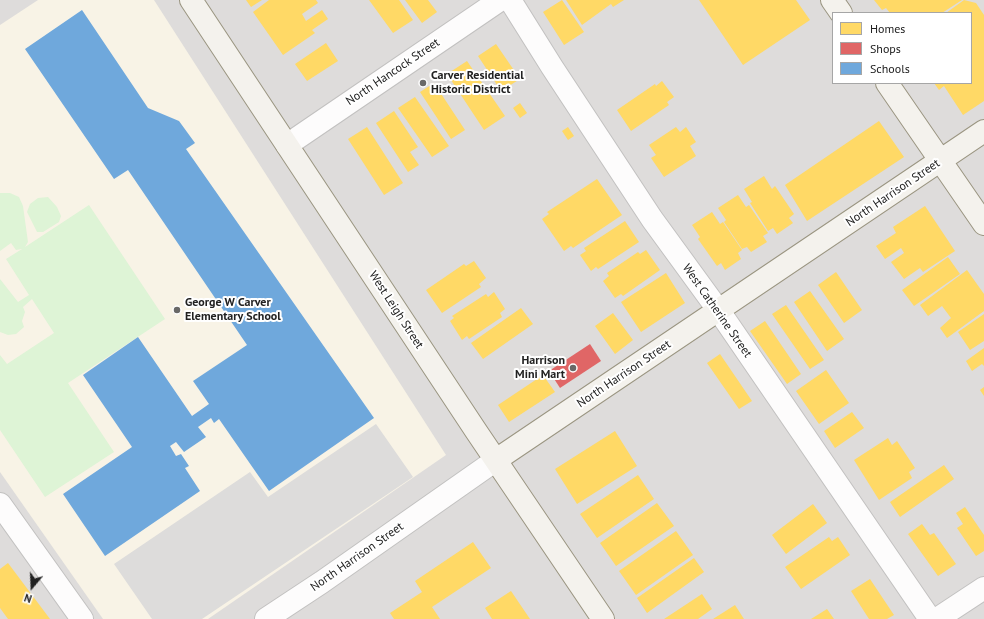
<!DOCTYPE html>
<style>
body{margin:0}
#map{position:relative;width:984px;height:619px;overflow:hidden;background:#efecea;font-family:"PT Sans",sans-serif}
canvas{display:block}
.legend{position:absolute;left:832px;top:12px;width:140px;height:72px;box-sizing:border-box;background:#fff;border:1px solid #a6a6a6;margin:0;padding:5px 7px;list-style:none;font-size:12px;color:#212121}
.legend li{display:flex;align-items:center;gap:8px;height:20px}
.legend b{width:20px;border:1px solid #a6a6a6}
.north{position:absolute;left:12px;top:567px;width:40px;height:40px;-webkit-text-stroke:3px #fff;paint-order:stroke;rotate:199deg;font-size:11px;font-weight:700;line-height:16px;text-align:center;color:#212121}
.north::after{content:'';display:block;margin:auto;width:14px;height:18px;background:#212121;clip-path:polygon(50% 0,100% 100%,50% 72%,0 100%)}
</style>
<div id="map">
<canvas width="984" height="619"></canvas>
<ul class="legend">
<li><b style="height:11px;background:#ffd966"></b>Homes</li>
<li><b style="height:11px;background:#e06666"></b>Shops</li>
<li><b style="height:11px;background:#6fa8dc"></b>Schools</li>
</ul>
<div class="north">N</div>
</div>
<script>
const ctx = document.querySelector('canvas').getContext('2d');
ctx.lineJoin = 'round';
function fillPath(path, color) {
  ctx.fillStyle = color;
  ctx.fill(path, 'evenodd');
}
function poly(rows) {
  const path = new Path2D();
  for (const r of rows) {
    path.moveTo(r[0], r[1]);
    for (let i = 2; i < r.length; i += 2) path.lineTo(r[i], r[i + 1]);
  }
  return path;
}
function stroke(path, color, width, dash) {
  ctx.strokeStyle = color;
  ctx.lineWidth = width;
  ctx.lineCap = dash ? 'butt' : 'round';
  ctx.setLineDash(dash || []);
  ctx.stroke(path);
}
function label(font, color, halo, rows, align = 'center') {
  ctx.font = font + ' "PT Sans",sans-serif';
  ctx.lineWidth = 4;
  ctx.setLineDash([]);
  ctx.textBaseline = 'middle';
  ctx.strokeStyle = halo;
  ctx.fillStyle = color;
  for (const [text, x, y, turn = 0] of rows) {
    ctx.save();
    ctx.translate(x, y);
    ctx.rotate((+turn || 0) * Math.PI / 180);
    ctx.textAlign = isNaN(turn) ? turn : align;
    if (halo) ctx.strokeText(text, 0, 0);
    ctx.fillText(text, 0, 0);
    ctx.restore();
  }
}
fillPath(poly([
 [0,0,984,0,984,619,0,619],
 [833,13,971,13,971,83,833,83]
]), '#dedcdb');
fillPath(poly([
 [38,0,154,0,446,455,208,619,103,619,0,472,0,25]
]), '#f8f3e6');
fillPath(poly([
 [376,424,413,477,202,619,152,619,114,564,250,472,268,497]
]), '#dddcdb');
fillPath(poly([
 [0,193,10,193,19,197,23,206,28,242,25,247,89,205,165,319,68,383,114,452,45,497,0,430,0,355,7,364,54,333,32,299,23,307,25,312,22,321,24,327,16,334,8,335,0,332,0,279,18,302,29,295,6,259,22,249,16,250,11,243,0,251],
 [48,197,57,207,61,216,59,222,43,232,37,232,27,212,30,204,38,198]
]), '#def4d6');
fillPath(poly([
 [246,0,262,0,251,7],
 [269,0,316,0,318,3,302,14,306,21,322,10,328,19,312,30,315,33,283,55,253,12],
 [369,0,399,0,413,20,393,33],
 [405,0,428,0,437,12,422,23],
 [562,0,584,32,564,45,543,12],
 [566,0,624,0,613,7,611,4,582,25],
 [699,0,796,0,810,20,743,65],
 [874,0,962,0,942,13,890,13,886,8,882,10],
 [964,0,976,3,984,15,984,101,963,115,944,86,939,90,934,83,971,83,971,13,946,13],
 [326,43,338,61,307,81,295,64],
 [496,44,520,79,501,91,478,56],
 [467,61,505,116,484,130,447,74],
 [662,81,674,97,667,102,669,105,631,131,617,110,655,84,656,86],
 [434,83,465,130,451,139,420,92],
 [415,97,449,146,432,157,398,108],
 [520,103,527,113,520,118,513,108],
 [394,111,418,147,410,152,419,165,408,172,376,123],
 [879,121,904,157,807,221,785,185],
 [367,127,403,183,384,195,348,139],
 [568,127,574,136,568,140,562,131],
 [676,127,680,132,686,127,696,142,690,146,696,156,664,177,651,158,656,155,649,145],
 [764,176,772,189,775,186,794,214,789,218,793,223,777,234,773,228,768,231,750,203,752,202,744,189],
 [597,179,622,215,573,248,571,246,564,251,542,219,549,214,547,212],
 [738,195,746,207,749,205,768,233,763,236,767,242,751,252,747,247,742,249,724,222,726,220,718,208],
 [925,206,955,251,923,272,920,268,904,279,891,262,904,253,901,248,885,259,876,246,896,233,893,227],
 [712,212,720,224,723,222,742,250,738,253,741,259,725,270,721,263,717,266,698,239,700,237,692,225],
 [625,221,639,242,598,269,596,267,591,271,580,255,586,251,584,248],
 [646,250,660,270,623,296,621,294,615,298,603,281,609,276,607,273,638,252,640,254],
 [948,257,960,274,914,306,902,290],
 [474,261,486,278,479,284,481,287,442,313,426,290,464,264,466,266],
 [967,270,984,294,984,311,947,338,940,328,951,318,942,306,928,316,920,305],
 [836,272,862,310,844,323,818,285],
 [666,273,685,303,641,332,621,302],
 [810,291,844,339,827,351,794,302],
 [494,292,505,309,500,313,502,317,469,339,467,336,462,340,450,321,454,318,452,316,486,294,488,297],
 [786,305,824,360,810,369,772,314],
 [521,308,533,324,483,359,471,343],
 [613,313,633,340,615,354,595,326],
 [984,314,984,341,970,350,958,332],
 [765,321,801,374,787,384,750,331],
 [984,348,984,366,982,364,972,371,966,361],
 [720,354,752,401,739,409,707,363],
 [826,370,849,403,819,424,796,391],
 [543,375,555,392,509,422,498,405],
 [984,387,984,396,980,390],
 [852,412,864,428,835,448,824,431],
 [615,431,637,466,577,504,555,469],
 [888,438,892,445,897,441,915,468,909,472,912,478,879,500,854,460],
 [944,465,954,479,900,517,890,502],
 [638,475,654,499,597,538,580,514],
 [657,503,674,526,616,566,600,543],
 [813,504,827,523,786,554,772,535],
 [965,507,984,535,984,551,976,556,957,528,963,524,956,513],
 [922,524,930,535,934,533,956,564,938,576,908,534],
 [676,531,693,555,636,595,619,571],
 [829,537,832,541,838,537,850,555,801,589,785,567],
 [473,542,491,568,432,607,440,619,394,619,390,613,422,592,415,581],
 [694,558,704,572,647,613,637,598],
 [8,563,50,619,8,619,0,608,0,569],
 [870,579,894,615,887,619,869,619,851,591],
 [511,591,530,619,492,619,485,608],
 [702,594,712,609,698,619,664,619],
 [735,605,744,619,713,619],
 [827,609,834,619,811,619]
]), '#ffd966');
fillPath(poly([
 [590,344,601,361,560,388,549,371]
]), '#e06666');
fillPath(poly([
 [82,10,148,108,179,121,195,143,186,149,374,418,269,491,219,419,214,423,211,418,198,427,206,437,184,452,176,442,170,446,176,456,181,454,189,466,185,468,200,491,105,556,63,494,132,447,83,375,138,337,192,416,209,404,193,381,247,345,128,170,114,179,25,49]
]), '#6fa8dc');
const street = poly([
 [510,0,552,67,652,219,719,311,930,619],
 [287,145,500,0],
 [0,504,82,619],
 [266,619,322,582,496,460],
 [937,619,984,588]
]);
const secondary = poly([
 [191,0,476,431,603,619],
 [832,0,841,13],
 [887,83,984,224],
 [496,460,984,131]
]);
stroke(street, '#c2c1c0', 24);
stroke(secondary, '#9a9581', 24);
stroke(street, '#fdfcfc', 22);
stroke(secondary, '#f4f2ed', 22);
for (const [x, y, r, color] of [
 [423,83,4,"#696867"],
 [177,310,4,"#696867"],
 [573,368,4,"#696867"]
]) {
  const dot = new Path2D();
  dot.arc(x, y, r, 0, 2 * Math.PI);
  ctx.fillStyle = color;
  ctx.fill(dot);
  stroke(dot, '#fff', 1.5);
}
label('12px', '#212121', '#fff', [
 ["North Hancock Street",393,72,-34],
 ["North Harrison Street",893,193,-34],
 ["West Leigh Street",396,310,57],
 ["West Catherine Street",717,311,55],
 ["North Harrison Street",624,374,-34],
 ["North Harrison Street",357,557,-35]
]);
label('bold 12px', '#212121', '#fff', [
 ["Carver Residential",431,76],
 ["Historic District",431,90],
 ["George W Carver",185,303],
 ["Elementary School",185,317],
 ["Harrison",565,361,"right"],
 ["Mini Mart",565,375,"right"]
], 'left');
</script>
